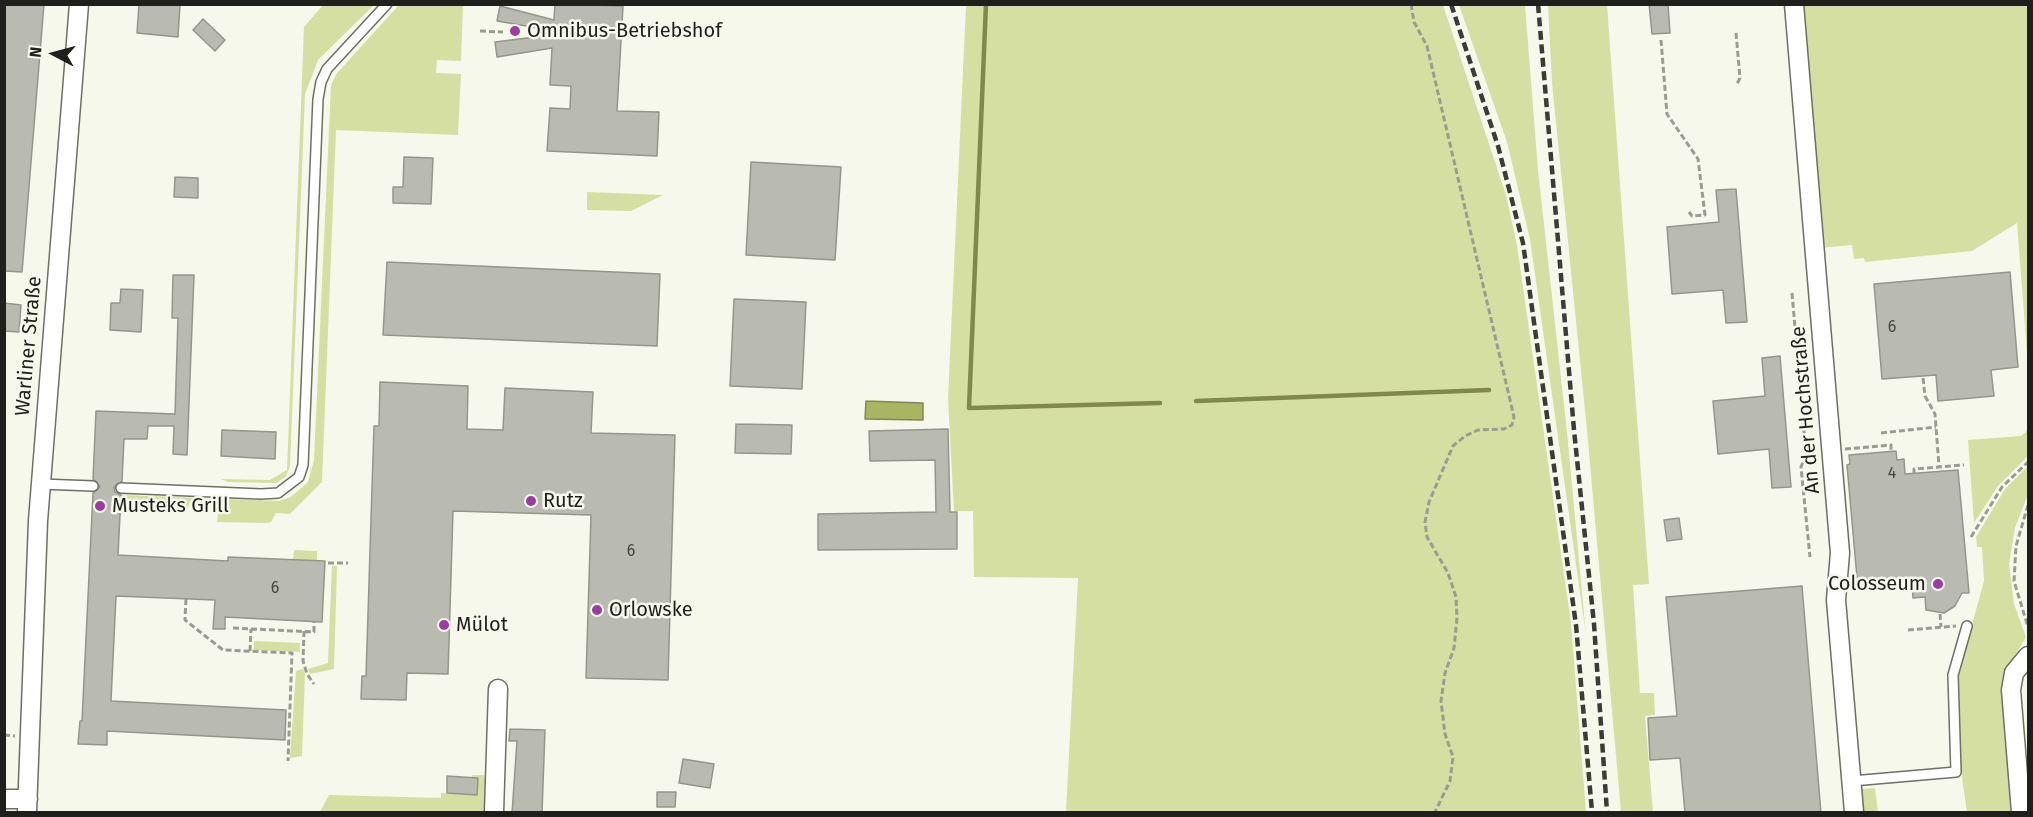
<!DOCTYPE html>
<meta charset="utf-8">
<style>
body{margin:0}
#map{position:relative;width:2033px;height:817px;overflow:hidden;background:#f6f8ec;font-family:"Fira Sans",sans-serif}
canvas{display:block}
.frame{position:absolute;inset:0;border:6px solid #1f201c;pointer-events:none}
.north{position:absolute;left:24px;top:24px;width:60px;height:60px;-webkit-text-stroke:4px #f6f8ec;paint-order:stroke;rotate:276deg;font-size:16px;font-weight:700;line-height:24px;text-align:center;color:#1f201c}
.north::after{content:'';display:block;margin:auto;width:21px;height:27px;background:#1f201c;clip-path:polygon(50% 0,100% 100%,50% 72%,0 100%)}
</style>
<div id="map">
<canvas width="2033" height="817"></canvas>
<div class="frame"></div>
<div class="north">N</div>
</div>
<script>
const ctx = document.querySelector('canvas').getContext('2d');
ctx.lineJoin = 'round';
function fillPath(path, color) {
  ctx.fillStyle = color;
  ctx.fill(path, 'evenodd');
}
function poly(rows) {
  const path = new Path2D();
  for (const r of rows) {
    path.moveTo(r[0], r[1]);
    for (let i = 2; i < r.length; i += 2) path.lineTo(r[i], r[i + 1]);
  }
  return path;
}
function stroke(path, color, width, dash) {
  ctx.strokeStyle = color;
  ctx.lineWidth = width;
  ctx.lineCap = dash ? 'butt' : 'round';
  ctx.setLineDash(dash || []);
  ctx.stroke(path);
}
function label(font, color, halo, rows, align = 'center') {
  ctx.font = font + ' "Fira Sans",sans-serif';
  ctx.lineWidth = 5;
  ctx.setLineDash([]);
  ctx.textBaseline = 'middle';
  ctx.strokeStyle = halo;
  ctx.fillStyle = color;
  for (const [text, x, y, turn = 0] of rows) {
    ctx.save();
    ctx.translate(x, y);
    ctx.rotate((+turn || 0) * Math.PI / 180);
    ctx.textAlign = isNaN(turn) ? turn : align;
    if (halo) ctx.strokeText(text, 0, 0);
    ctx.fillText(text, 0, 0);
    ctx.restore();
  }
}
fillPath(poly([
 [323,5,374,5,318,60,305,94,290,466,286,476,277,483,228,482,221,479,270,480,287,470,304,27],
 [399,5,463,5,461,61,437,60,436,73,461,74,458,135,336,130,322,482,290,514,276,513,271,522,267,523,217,522,219,504,189,503,188,509,120,507,121,495,279,501,291,497,308,482,314,460,331,85,337,73],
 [966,5,1443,5,1506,195,1517,245,1571,623,1586,812,1066,812,1078,578,974,577,973,511,954,511,948,398],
 [1459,5,1525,5,1538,170,1567,432,1586,635,1530,239,1507,142],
 [1548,5,1607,5,1649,584,1633,585,1640,693,1654,693,1655,715,1645,716,1653,812,1621,812,1587,430,1552,83],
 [1799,5,2028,5,2028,366,2017,223,1972,251,1865,262,1864,258,1854,259,1852,245,1819,248],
 [587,192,663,195,631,211,587,210],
 [2028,430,2028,456,1998,486,1974,523,1968,440,2021,436],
 [2028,466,2028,494,2015,528,2009,564,2014,604,2026,637,2007,669,2014,812,1967,812,1961,771,1958,675,1984,581,1982,547,1977,547,1976,537,2005,489],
 [294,550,317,551,317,561,293,560],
 [332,566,337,566,334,669,310,674,308,669,328,663],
 [254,641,300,643,300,652,254,650],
 [303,669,305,674,302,756,290,758,296,671],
 [472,775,484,775,486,779,485,812,320,812,329,795,441,798,441,793,477,795,478,778,472,778],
 [1875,788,1878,812,1864,812,1862,789]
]), '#d5dfa1');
const water = poly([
 [866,401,923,403,923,420,865,419,866,401]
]);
fillPath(water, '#aab561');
stroke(water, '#80884c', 1.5);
stroke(poly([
 [986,4,969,408,1160,403],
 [1196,401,1489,390]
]), '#80884c', 4.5);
const building = poly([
 [4,4,44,4,22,272,4,271,4,4],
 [139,4,180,4,178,37,137,33,139,4],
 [555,4,623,6,617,111,659,112,657,156,547,151,550,108,570,109,571,86,550,85,552,48,497,57,495,42,567,33,497,21,500,6,554,20,555,4],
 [1649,4,1668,4,1670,33,1652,34,1649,4],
 [203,19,225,40,215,51,193,30,203,19],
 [404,157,433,158,431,204,393,203,393,187,403,187,404,157],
 [751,162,841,167,835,260,746,255,751,162],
 [175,177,198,178,198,198,174,197,175,177],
 [1736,189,1747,322,1726,323,1723,290,1672,294,1667,227,1719,222,1716,190,1736,189],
 [387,262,660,274,657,346,383,335,387,262],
 [2010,272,2018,367,1991,370,1994,396,1938,401,1936,375,1882,379,1874,284,2010,272],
 [173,275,194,275,187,455,173,454,174,426,148,426,147,439,124,439,122,481,114,487,115,492,121,495,118,555,228,561,228,557,325,561,322,622,225,617,225,629,213,629,215,600,116,596,111,701,286,710,285,740,107,731,107,745,78,744,80,721,82,721,93,493,100,487,93,479,96,411,175,414,178,318,172,318,173,275],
 [121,289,143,290,141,332,110,330,111,303,120,303,121,289],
 [734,299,806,302,802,389,730,386,734,299],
 [4,303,21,305,19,332,4,331,4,303],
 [1780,356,1791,487,1772,488,1769,449,1718,454,1713,401,1765,396,1762,358,1780,356],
 [380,382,468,386,467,429,503,430,505,388,593,392,591,433,675,435,668,680,586,678,591,515,453,511,448,674,407,673,406,700,361,699,362,676,366,676,374,426,379,426,380,382],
 [736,424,792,425,791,454,735,453,736,424],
 [948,429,950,512,957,512,957,549,818,550,818,514,936,512,935,460,870,461,869,431,948,429],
 [222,430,276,432,275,459,221,456,222,430],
 [1896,451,1897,460,1904,459,1905,474,1958,470,1969,593,1962,593,1955,606,1944,613,1926,610,1925,597,1913,598,1912,584,1858,589,1847,465,1850,464,1849,455,1896,451],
 [1679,518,1682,539,1667,541,1664,520,1679,518],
 [1802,586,1821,813,1685,813,1680,758,1650,760,1648,718,1677,716,1666,597,1802,586],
 [510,729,545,730,542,813,512,813,517,741,509,741,510,729],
 [683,759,714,764,710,788,679,783,683,759],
 [447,776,478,778,477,795,447,793,447,776],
 [657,792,676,792,675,807,657,807,657,792]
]);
fillPath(building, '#b9bbb0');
stroke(building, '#94968b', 1.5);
const lane = poly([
 [41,484,93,486],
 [121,488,261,494,278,493,299,477,303,465,318,99,321,82,327,69,387,4],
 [1852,781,1956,772,1953,675,1967,626]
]);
const street = poly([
 [1794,4,1840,553,1836,600,1854,812],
 [4,799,28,799],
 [27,812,38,521,79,4],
 [494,812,498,689],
 [2021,812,2011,690,2014,673,2028,656]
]);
stroke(lane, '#6e7066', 12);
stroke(street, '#6e7066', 21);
stroke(poly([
 [1411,4,1414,22,1427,46,1514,417,1512,425,1504,429,1478,430,1465,436,1453,446,1429,502,1425,522,1427,537,1448,573,1456,597,1457,618,1454,648,1445,673,1441,701,1445,734,1453,757,1450,781,1435,812],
 [480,31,503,32],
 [1736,33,1740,78,1737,84],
 [1661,40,1667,114,1698,159,1705,215,1692,216,1689,212],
 [1792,293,1806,455,1801,467,1810,557],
 [1923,378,1925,396,1935,414,1939,466],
 [1881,433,1936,427],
 [1845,449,1891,445,1891,451],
 [1914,474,1914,469,1964,465],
 [2028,505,2016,546,2014,581,2028,627],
 [1971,537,2002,487,2028,462],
 [328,563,348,563],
 [186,599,185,620,223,650,292,653,288,761],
 [1940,614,1941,627],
 [233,628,314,632,314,621],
 [1908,630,1956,626],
 [304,631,303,661,307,674,314,684],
 [250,651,251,629],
 [4,735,15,736]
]), '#9a9c93', 3, [6, 3]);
stroke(lane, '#fff', 9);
stroke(street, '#fff', 18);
stroke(poly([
 [1451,4,1498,146,1523,243,1576,625,1592,812],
 [1538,4,1574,430,1594,624,1607,812]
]), '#3b3c37', 4.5, [9, 4.5]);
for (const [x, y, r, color] of [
 [515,31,6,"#9c3ba3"],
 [531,501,6,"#9c3ba3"],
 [100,506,6,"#9c3ba3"],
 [1938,584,6,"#9c3ba3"],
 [597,610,6,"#9c3ba3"],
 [444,625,6,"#9c3ba3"]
]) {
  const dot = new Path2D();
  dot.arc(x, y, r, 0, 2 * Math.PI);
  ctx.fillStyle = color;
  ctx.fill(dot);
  stroke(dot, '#f6f8ec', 2);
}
label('16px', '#464741', null, [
 ["6",1892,328],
 ["4",1892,474],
 ["6",631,552],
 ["6",275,589]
]);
label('20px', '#1f201c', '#f6f8ec', [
 ["Omnibus-Betriebshof",527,31],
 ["Rutz",543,501],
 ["Musteks Grill",112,506],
 ["Colosseum",1926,584,"right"],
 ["Orlowske",609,610],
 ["Mülot",456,625]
], 'left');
label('20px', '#1f201c', '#f6f8ec', [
 ["Warliner Straße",29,346,-85],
 ["An der Hochstraße",1806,410,-95]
]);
</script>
